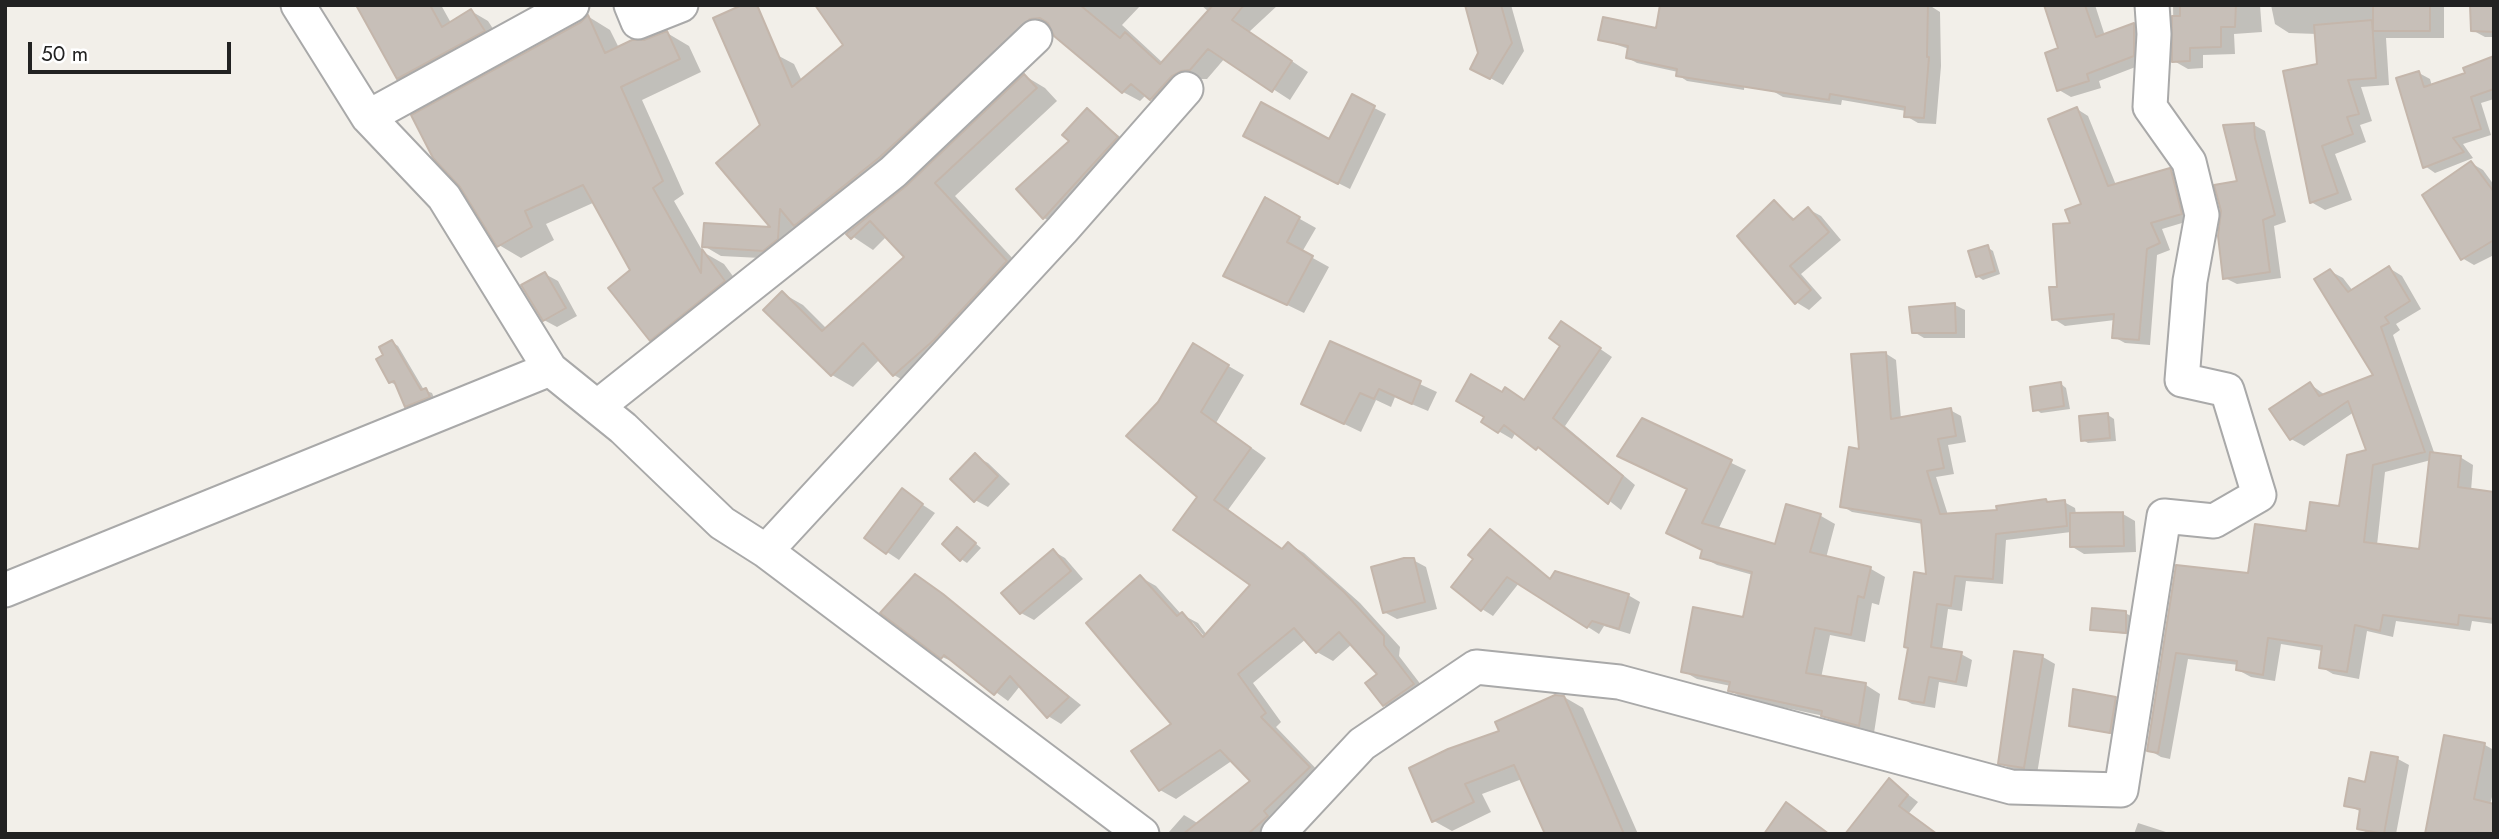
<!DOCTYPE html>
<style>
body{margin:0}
#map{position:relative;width:2499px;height:839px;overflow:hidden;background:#f2efe9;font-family:Jost,sans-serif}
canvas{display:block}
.frame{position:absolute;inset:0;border:7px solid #222;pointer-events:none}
.scale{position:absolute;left:28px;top:42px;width:203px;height:32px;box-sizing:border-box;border:4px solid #222;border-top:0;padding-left:9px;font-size:21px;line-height:24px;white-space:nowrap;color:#222;-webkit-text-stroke:5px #fff;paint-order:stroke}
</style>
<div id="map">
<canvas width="2499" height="839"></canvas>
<div class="frame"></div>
<div class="scale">50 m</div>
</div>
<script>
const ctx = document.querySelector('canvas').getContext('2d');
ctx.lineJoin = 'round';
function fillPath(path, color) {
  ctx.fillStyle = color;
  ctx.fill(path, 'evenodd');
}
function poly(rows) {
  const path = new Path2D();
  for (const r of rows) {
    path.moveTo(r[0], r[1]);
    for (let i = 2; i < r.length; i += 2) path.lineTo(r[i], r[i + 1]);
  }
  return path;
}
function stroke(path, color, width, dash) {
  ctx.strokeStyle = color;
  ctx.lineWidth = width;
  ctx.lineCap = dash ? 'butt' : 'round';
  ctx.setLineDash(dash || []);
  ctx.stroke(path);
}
fillPath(poly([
 [373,5,441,5,451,23,471,11,488,21,501,41,415,88,398,78],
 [873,5,1141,5,1122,25,1163,63,1209,12,1201,5,1278,5,1249,32,1308,72,1290,100,1225,58,1207,79,1198,79,1168,109,1146,95,1140,101,1123,92,1055,35,1052,27,1047,27,812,234,796,225,794,248,780,259,721,256,704,246,774,229,762,126,777,55,794,64,802,81,846,45],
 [1467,5,1511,5,1524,51,1503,85,1472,68,1480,53],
 [1751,5,1744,90,1687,81,1678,75,1678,72,1637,63,1628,58,1629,49,1600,39,1657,30],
 [1782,5,1929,5,1940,12,1941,66,1936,124,1918,123,1906,116,1906,111,1842,100,1841,105,1783,97,1771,90],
 [2061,5,2095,5,2105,36,2134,24,2146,32,2146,63,2099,81,2101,88,2071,97,2059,90],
 [2173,5,2260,5,2262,32,2234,34,2235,54,2203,55,2203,68,2188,69,2174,61],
 [2271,5,2444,5,2444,38,2386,38,2389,85,2361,87,2372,121,2360,125,2366,142,2335,154,2352,200,2325,210,2311,202,2319,65,2317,34,2289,33,2275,24],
 [2494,5,2494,37,2485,37,2472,30],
 [589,17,610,30,619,48,667,33,689,46,701,72,642,100,684,194,674,201,703,252,724,264,746,294,673,352,651,339,633,270,595,202,546,224,554,240,521,258,499,245,582,23],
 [2494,58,2494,99,2481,103,2491,135,2463,144,2473,158,2435,173,2425,166,2419,73,2430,79,2432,86,2467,74],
 [1025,76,1045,88,1057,101,955,196,1027,274,915,387,894,375,880,359,853,387,832,375,782,293,803,305,827,329,907,258,887,236,873,250,849,234,907,187],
 [1353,97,1386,114,1350,189,1257,142,1329,142],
 [2077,109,2088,116,2116,185,2169,170,2181,176,2192,220,2162,229,2170,250,2157,255,2150,345,2125,343,2114,337,2115,320,2065,326,2054,319,2072,225,2084,205],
 [1087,110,1130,145,1057,225,1044,218,1018,189,1072,141],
 [2254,125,2265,131,2286,222,2274,226,2281,278,2237,284,2225,278,2240,182],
 [2471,163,2483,170,2494,185,2494,255,2474,265,2462,258],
 [1266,200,1316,228,1302,252,1329,267,1304,313,1225,275],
 [1774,203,1796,220,1808,209,1821,216,1841,240,1801,274,1822,298,1809,310,1796,302],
 [1987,247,1993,251,2000,274,1983,280,1977,276],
 [2389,268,2402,276,2421,309,2396,324,2400,330,2393,335,2435,455,2460,457,2473,465,2471,491,2494,493,2494,624,2472,621,2470,631,2396,621,2393,637,2367,631,2359,679,2333,674,2321,667,2323,651,2281,644,2275,681,2251,677,2238,670,2239,665,2188,659,2170,759,2161,757,2149,750,2177,567,2250,575,2340,508,2369,451,2354,412,2304,446,2291,439,2310,384,2325,395,2376,376,2330,271,2343,278,2353,291],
 [2431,460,2421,551,2377,545,2385,472],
 [545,274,558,281,577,316,557,327,544,320],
 [1955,305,1965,310,1965,338,1924,338,1914,332],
 [1574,331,1612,357,1565,426,1635,485,1621,510,1550,454,1516,432,1512,439,1483,422,1503,394,1525,401],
 [392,342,398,346,424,390,432,393,435,400,413,409,407,406,396,385,390,382,385,356],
 [1331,343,1437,392,1428,411,1395,397,1391,407,1376,400,1361,432,1319,412],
 [1194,346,1244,375,1216,423,1266,458,1228,510,1284,550,1289,544,1304,553,1360,603,1400,647,1399,656,1428,694,1400,714,1384,705,1368,683,1380,674,1352,644,1333,661,1317,652,1306,639,1253,683,1281,722,1276,727,1324,777,1275,834,1169,832,1184,815,1199,824,1253,781,1233,760,1176,799,1160,790,1173,725,1140,577,1156,586,1181,614,1198,623,1207,635,1253,584,1199,497,1160,403],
 [1185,619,1193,623,1210,643,1207,645],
 [1885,353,1896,360,1901,419,1950,410,1961,416,1966,442,1948,445,1954,474,1936,477,1948,515,1999,511,2046,501,2051,503,2064,502,2075,508,2076,514,2123,514,2135,521,2136,552,2084,554,2071,546,2071,532,2006,540,2003,584,1966,581,1962,611,1948,609,1942,651,1961,654,1972,660,1967,687,1939,682,1935,708,1912,704,1901,698,1928,576,1923,524,1852,512,1842,506,1861,451],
 [2061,384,2066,388,2070,409,2041,413,2035,409],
 [2108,415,2114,419,2116,441,2088,443,2083,440],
 [1642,420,1746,470,1718,530,1776,546,1787,506,1821,516,1835,524,1826,558,1871,569,1885,577,1879,605,1872,603,1865,642,1830,635,1821,678,1866,685,1880,694,1874,733,1838,724,1824,716,1744,699,1730,690,1731,686,1697,679,1683,671,1744,619,1753,575,1717,565,1702,557,1704,551,1688,490,1619,456],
 [975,456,988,463,1010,484,988,507,975,500],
 [902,491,935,513,899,560,887,552],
 [958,529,981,548,967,563,961,559],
 [1491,531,1551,580,1628,595,1640,602,1630,634,1604,626,1599,634,1519,583,1493,616,1482,609,1476,559],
 [1053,551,1065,558,1083,579,1034,620,1021,613],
 [1413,560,1426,567,1437,609,1397,619,1384,612],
 [928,583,1081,705,1061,724,1048,716,1020,686,1008,701,956,663,942,657],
 [2125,613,2131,616,2132,635,2092,629],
 [2043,657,2055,664,2037,774,2013,770,2000,763],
 [1564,697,1583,708,1638,834,1547,834,1522,779,1482,794,1491,812,1452,831,1434,821,1501,732],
 [2115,699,2121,702,2116,735,2071,725],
 [2445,737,2485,745,2494,750,2494,789,2490,805,2427,834],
 [2398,759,2409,765,2396,834,2369,834,2359,828,2362,812,2346,805],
 [1889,780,1918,802,1909,813,1937,834,1847,834],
 [2138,823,2166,832,2169,834,2134,834]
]), '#0003');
const building = poly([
 [356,5,430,5,442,27,471,9,485,31,397,79,356,5],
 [742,5,757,5,792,87,843,45,815,5,1080,5,1120,38,1125,32,1160,64,1213,5,1244,5,1232,20,1292,61,1272,92,1208,49,1190,70,1181,71,1172,76,1150,100,1131,84,1122,93,1054,36,1048,23,1040,18,1030,19,880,157,794,226,780,209,778,239,763,251,702,247,704,223,770,227,716,163,760,125,713,18,742,5],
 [1465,5,1501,5,1512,43,1490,79,1470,69,1478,53,1465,5],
 [1660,5,1928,5,1927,57,1929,57,1924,118,1904,117,1905,107,1830,94,1829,100,1676,76,1677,69,1626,58,1628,46,1598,40,1603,17,1656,28,1660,5],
 [2044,5,2085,5,2096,37,2134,23,2134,56,2087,74,2089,81,2057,91,2045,53,2058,48,2044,5],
 [2180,5,2236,5,2235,27,2221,27,2221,47,2190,48,2190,61,2172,62,2172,16,2180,16,2180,5],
 [2373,5,2430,5,2430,31,2373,31,2373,5],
 [2470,5,2494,5,2494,32,2471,31,2470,5],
 [588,15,605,53,632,40,644,40,667,31,680,59,621,87,663,181,653,188,701,273,702,249,725,281,650,341,608,288,630,270,583,185,525,211,532,227,497,247,460,187,433,158,411,115,581,22,588,15],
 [2372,20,2376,78,2348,80,2359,114,2347,117,2353,134,2322,146,2338,193,2310,203,2283,71,2317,64,2314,25,2372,20],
 [2494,56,2494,89,2471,97,2481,129,2453,138,2464,152,2423,168,2396,78,2419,71,2424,87,2465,73,2463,68,2494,56],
 [1024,74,1037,88,935,183,1007,261,934,340,893,376,863,343,831,376,763,310,782,291,822,331,904,257,870,221,851,239,846,234,906,186,1024,74],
 [1352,94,1375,106,1338,184,1243,136,1261,102,1329,139,1352,94],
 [2077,107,2108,186,2170,168,2171,170,2182,214,2151,223,2160,243,2147,249,2139,340,2112,338,2114,314,2052,320,2049,287,2057,287,2053,224,2070,223,2065,210,2081,204,2048,119,2077,107],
 [1087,108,1118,137,1043,219,1016,189,1069,141,1062,135,1087,108],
 [2254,123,2255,138,2275,215,2263,220,2270,272,2223,279,2218,236,2221,211,2214,185,2237,181,2223,125,2254,123],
 [2471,161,2494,192,2494,240,2461,260,2422,195,2471,161],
 [1265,197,1300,217,1287,242,1313,256,1287,305,1223,276,1265,197],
 [1774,200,1793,220,1808,207,1829,232,1790,266,1811,290,1795,304,1737,236,1774,200],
 [1988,245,1995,271,1976,277,1968,251,1988,245],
 [2389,266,2410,301,2385,317,2389,323,2381,327,2425,452,2373,465,2364,542,2419,549,2430,452,2461,456,2458,487,2494,492,2494,619,2459,615,2458,625,2383,615,2380,631,2355,625,2347,672,2319,668,2322,646,2268,638,2263,675,2236,670,2237,661,2176,653,2158,753,2147,751,2176,565,2248,573,2255,524,2306,531,2310,502,2339,506,2347,455,2366,450,2348,401,2290,440,2269,409,2310,382,2319,396,2373,375,2314,279,2330,269,2348,292,2389,266],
 [545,272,566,308,543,321,521,285,545,272],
 [1955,303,1956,333,1912,333,1909,307,1955,303],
 [1561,321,1601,348,1553,418,1623,476,1608,504,1538,447,1536,450,1504,425,1498,433,1481,422,1484,417,1456,401,1471,374,1502,392,1505,387,1524,400,1560,346,1549,338,1561,321],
 [392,340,421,390,426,388,430,397,405,407,394,381,389,383,376,359,383,355,379,347,392,340],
 [1330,341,1421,381,1412,404,1379,389,1374,399,1360,393,1344,424,1301,404,1330,341],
 [1193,343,1229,365,1201,412,1251,448,1214,500,1282,549,1288,542,1344,592,1384,636,1384,645,1414,684,1383,706,1365,683,1377,674,1339,632,1316,653,1294,628,1238,674,1266,713,1261,717,1310,767,1264,811,1268,816,1248,834,1183,834,1250,781,1220,750,1159,791,1131,751,1171,724,1086,623,1140,575,1177,616,1182,612,1203,637,1250,585,1173,530,1197,497,1126,436,1158,402,1193,343],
 [1886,352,1891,419,1951,408,1956,436,1938,439,1944,468,1927,471,1940,514,1997,510,1996,506,2046,499,2047,502,2065,500,2067,526,1996,534,1993,579,1955,576,1951,606,1937,604,1931,647,1962,652,1956,682,1929,677,1924,703,1899,699,1908,648,1904,647,1914,572,1926,574,1921,520,1840,507,1849,447,1859,449,1851,354,1886,352],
 [2061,382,2064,406,2033,411,2030,387,2061,382],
 [2108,413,2110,438,2081,441,2079,416,2108,413],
 [1642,418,1732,460,1702,523,1775,544,1786,504,1821,514,1810,552,1871,567,1864,598,1858,596,1851,635,1815,628,1806,673,1866,683,1859,726,1821,716,1822,711,1728,691,1730,682,1681,672,1693,607,1743,617,1752,572,1700,558,1702,550,1666,533,1687,489,1617,456,1642,418],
 [975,453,998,476,974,502,950,479,975,453],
 [902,488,923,504,886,554,864,538,902,488],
 [2123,512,2124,546,2070,547,2070,513,2123,512],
 [957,527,976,543,960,561,942,544,957,527],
 [1490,529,1550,579,1555,571,1629,594,1619,629,1592,621,1587,628,1507,577,1481,611,1451,587,1473,559,1468,555,1490,529],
 [1053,549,1071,571,1020,614,1001,593,1053,549],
 [1404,558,1414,558,1425,602,1383,613,1371,567,1404,558],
 [915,574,943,594,1069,697,1047,718,1010,676,994,695,944,655,941,659,880,613,915,574],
 [2092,608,2126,611,2126,633,2090,630,2092,608],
 [2014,651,2043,655,2024,768,1998,764,2014,651],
 [2073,689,2116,697,2110,733,2069,726,2073,689],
 [1555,695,1564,696,1624,834,1545,834,1514,765,1465,784,1474,802,1432,822,1409,768,1448,749,1499,731,1495,722,1555,695],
 [2444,735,2485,743,2474,799,2494,804,2494,834,2425,834,2444,735],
 [2371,752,2398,757,2384,834,2357,829,2360,809,2344,806,2349,778,2365,782,2371,752],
 [1889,778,1908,795,1899,806,1937,834,1845,834,1889,778],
 [1786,802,1829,834,1764,834,1786,802]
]);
fillPath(building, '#c7bfb8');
stroke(building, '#c4b6ab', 2);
const minor = poly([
 [298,5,368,117,444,197,550,369,623,428,722,523,766,551,1142,834],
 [631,5,638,22,681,5],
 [368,117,572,5],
 [597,407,893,172,1035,37],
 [766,551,1062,230,1186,89],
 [5,590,550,369],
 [1278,834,1362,744,1476,667,1619,682,2011,787,2121,790,2164,516,2214,521,2259,495,2227,390,2182,380,2190,281,2202,215,2189,162,2150,107,2154,34,2152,5]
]);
stroke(minor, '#a9a9a9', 37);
stroke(minor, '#fff', 33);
</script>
